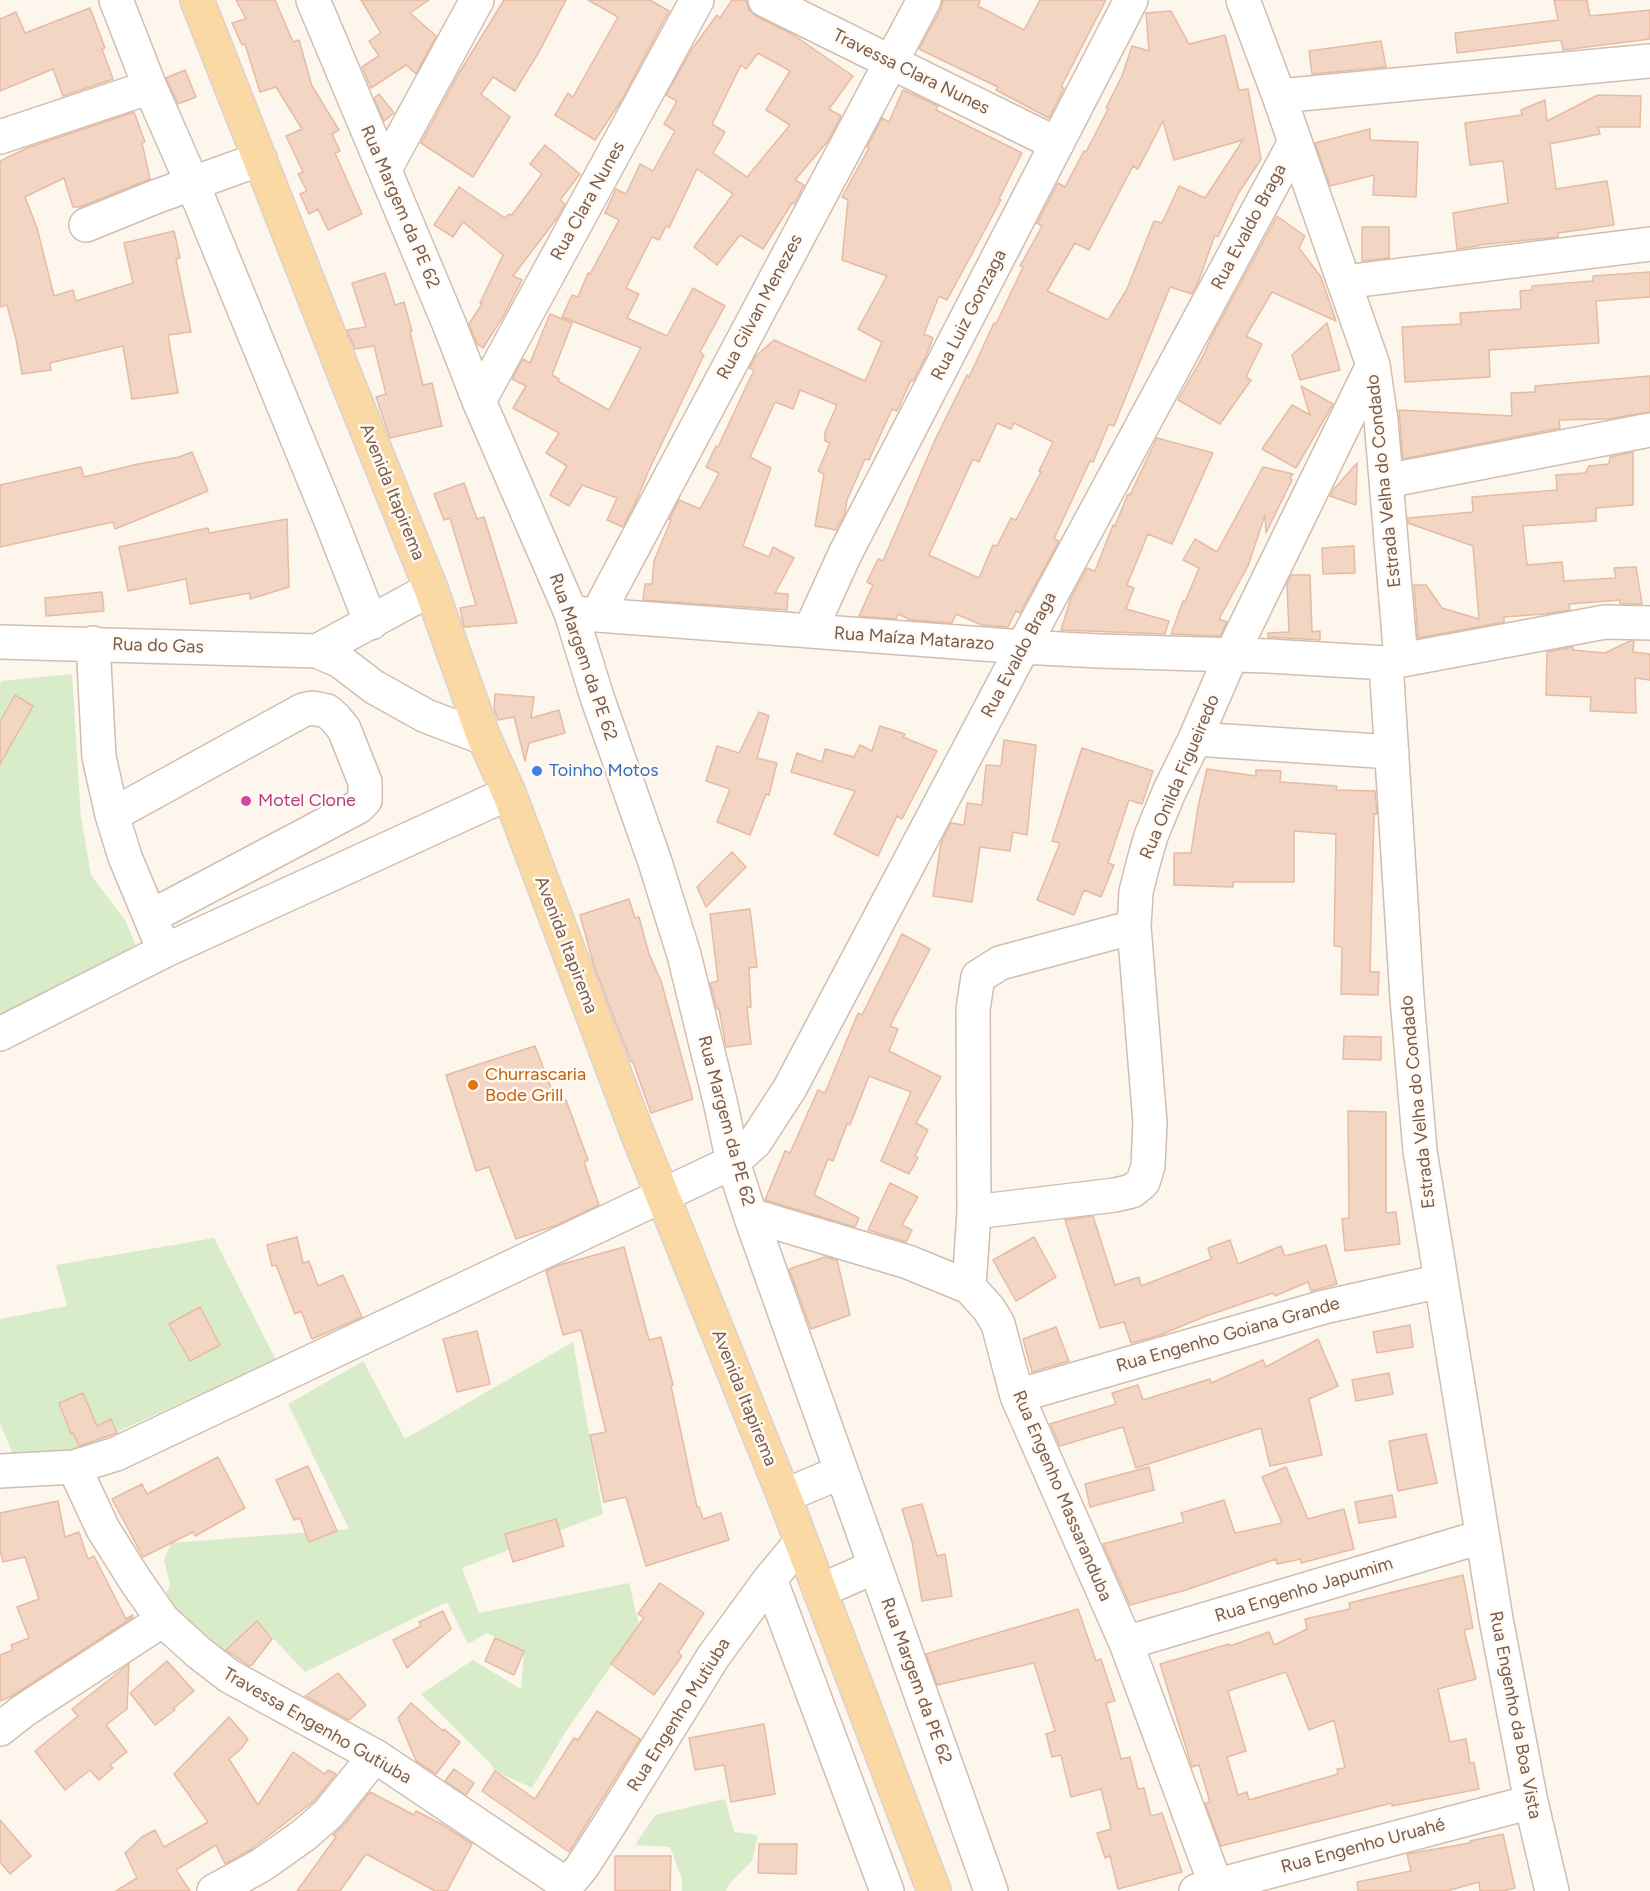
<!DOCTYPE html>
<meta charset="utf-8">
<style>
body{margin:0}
canvas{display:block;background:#fdf6ec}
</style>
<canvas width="1650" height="1891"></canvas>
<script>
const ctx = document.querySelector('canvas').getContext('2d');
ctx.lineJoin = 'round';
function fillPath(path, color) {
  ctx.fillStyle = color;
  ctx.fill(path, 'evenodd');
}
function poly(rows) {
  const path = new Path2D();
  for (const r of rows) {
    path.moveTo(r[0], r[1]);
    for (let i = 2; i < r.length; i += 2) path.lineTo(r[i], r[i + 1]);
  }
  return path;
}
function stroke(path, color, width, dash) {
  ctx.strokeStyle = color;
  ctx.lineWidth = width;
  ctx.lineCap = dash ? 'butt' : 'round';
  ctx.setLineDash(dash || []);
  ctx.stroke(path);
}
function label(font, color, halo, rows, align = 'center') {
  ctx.font = font + ' Figtree,sans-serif';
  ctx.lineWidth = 5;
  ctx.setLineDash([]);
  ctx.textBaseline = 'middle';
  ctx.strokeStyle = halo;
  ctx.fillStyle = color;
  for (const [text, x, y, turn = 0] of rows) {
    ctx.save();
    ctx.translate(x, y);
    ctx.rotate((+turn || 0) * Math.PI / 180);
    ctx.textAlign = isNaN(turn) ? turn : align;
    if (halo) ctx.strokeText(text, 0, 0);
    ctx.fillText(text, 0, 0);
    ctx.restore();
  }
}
fillPath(poly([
 [72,674,81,817,91,875,125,920,136,945,0,1015,0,684,2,681],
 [214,1238,276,1360,66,1455,14,1456,0,1424,0,1319,67,1306,56,1265],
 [573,1342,603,1514,462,1568,479,1613,629,1583,639,1625,565,1733,532,1788,495,1771,491,1764,421,1694,473,1660,521,1689,524,1651,487,1633,468,1644,447,1602,305,1672,257,1621,220,1656,163,1600,170,1585,164,1560,171,1543,349,1529,288,1404,363,1361,405,1439],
 [725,1799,734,1832,758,1835,752,1861,729,1884,726,1891,682,1891,682,1879,670,1847,635,1845,655,1815]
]), '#d8ecc9');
const building = poly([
 [236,0,275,0,293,42,299,40,312,86,339,130,332,134,340,151,335,153,362,214,328,230,318,209,309,214,300,194,307,191,298,174,303,172,286,136,302,129,276,87,260,92,245,44,242,45,232,23,246,19,236,0],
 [361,0,429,0,410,13,436,36,416,74,406,65,371,88,362,67,379,56,369,41,381,33,361,0],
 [504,0,566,0,540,50,515,91,493,77,481,94,510,117,473,177,421,143,458,75,504,0],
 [588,0,650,0,669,11,621,101,595,140,555,115,568,93,573,97,618,17,588,0],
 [732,0,746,0,749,10,756,16,792,34,853,76,829,109,841,116,828,141,795,180,804,185,794,204,792,203,763,249,740,235,717,265,694,247,733,194,697,169,669,228,666,226,659,240,652,237,626,288,639,294,627,318,667,336,693,288,725,306,700,352,704,355,648,472,638,497,623,527,607,520,617,498,582,485,569,506,550,495,567,466,546,453,559,433,513,408,526,386,512,379,523,359,530,363,550,314,572,323,552,375,559,379,558,381,609,410,641,348,562,317,572,295,578,297,588,273,590,274,619,220,605,213,616,189,626,194,640,164,653,171,675,131,664,124,677,101,666,95,692,49,717,15,720,18,732,0],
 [758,53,790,71,766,110,790,125,747,177,713,153,725,132,712,124,741,65,746,69,758,53],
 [943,0,980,0,978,6,1024,30,1040,0,1106,0,1061,87,1064,88,1049,118,996,90,998,87,919,49,941,9,943,0],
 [1554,0,1587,0,1590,16,1650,10,1650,39,1563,50,1561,40,1457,53,1455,33,1558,20,1554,0],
 [90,8,105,48,102,49,113,79,63,96,53,69,0,91,0,19,16,12,25,33,90,8],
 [1171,11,1189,44,1225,35,1239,90,1248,89,1261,159,1238,194,1218,237,1215,235,1199,280,1192,294,1170,287,1114,426,1109,424,1093,462,1090,461,1054,539,1059,541,1020,613,1016,611,1008,627,982,625,956,614,952,623,911,620,898,614,896,619,859,616,873,585,867,582,878,559,883,561,935,440,967,375,969,377,994,323,996,324,1023,267,1020,266,1042,226,1037,223,1058,183,1065,187,1084,151,1086,152,1108,109,1106,108,1122,76,1132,46,1149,51,1146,13,1171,11],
 [1163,121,1174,160,1243,140,1205,198,1179,186,1162,223,1154,221,1127,289,1108,320,1047,291,1075,243,1089,250,1133,166,1138,169,1163,121],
 [997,423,1011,429,1014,423,1053,442,1039,471,1041,472,1016,520,1011,518,997,546,993,545,979,578,929,555,973,459,979,462,997,423],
 [1381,41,1386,67,1312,74,1309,51,1381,41],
 [185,70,196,97,178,104,166,78,185,70],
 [903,90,938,106,936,110,1022,153,999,199,1001,200,947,300,939,296,924,334,933,338,926,356,913,381,911,380,897,411,892,409,869,460,865,459,847,500,845,513,836,530,815,526,824,474,818,471,830,443,825,441,825,432,837,405,800,390,793,409,775,402,750,457,771,468,743,546,769,557,773,547,794,558,775,593,788,594,787,610,643,600,645,584,652,584,654,561,671,520,669,519,679,500,700,509,719,473,706,467,716,446,718,447,754,370,749,368,756,356,774,340,865,381,882,342,858,329,887,276,842,260,848,200,842,197,869,148,867,147,882,118,889,122,903,90],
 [379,94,394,113,384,121,374,98,379,94],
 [1598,95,1641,96,1640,127,1598,127,1600,134,1550,144,1556,189,1607,181,1614,225,1558,233,1558,237,1478,245,1478,246,1457,249,1453,213,1508,203,1503,161,1470,165,1465,123,1522,115,1521,110,1545,100,1547,121,1598,95],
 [134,112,145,142,142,143,150,179,80,207,73,207,64,178,25,197,37,228,54,296,73,290,76,301,133,283,124,243,174,231,180,258,176,259,191,332,168,335,178,393,132,399,123,346,50,363,51,370,22,374,16,339,7,305,0,307,0,161,27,148,134,112],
 [1370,129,1370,140,1418,142,1416,197,1373,195,1374,175,1330,186,1315,143,1370,129],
 [545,145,580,174,560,200,565,204,557,218,513,276,522,280,504,315,483,348,477,344,469,324,482,304,480,303,503,255,463,222,453,237,434,225,459,187,505,218,509,214,512,215,542,174,530,164,545,145],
 [1277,216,1305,236,1299,248,1321,277,1336,321,1272,292,1246,336,1262,344,1246,377,1251,380,1220,424,1178,400,1203,356,1212,336,1277,216],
 [1362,227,1389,227,1389,258,1362,261,1362,227],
 [1650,272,1650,297,1596,301,1599,343,1489,350,1490,377,1405,382,1402,327,1461,324,1460,313,1521,309,1520,291,1532,290,1532,286,1593,281,1593,276,1650,272],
 [385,273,395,305,404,302,412,331,410,332,423,385,432,383,442,426,390,438,376,397,386,394,374,346,355,349,347,330,366,327,352,283,385,273],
 [1327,323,1340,370,1300,380,1292,355,1327,323],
 [1650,376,1650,412,1607,419,1559,420,1560,428,1403,459,1399,410,1512,416,1511,393,1535,392,1535,386,1650,376],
 [1301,386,1333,404,1296,468,1262,449,1292,405,1310,415,1301,386],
 [1157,438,1213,453,1172,544,1148,534,1127,585,1134,588,1126,609,1169,621,1165,634,1061,630,1071,598,1087,568,1095,571,1113,525,1115,526,1128,494,1130,495,1157,438],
 [192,452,208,491,115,529,113,522,0,547,0,485,81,467,84,477,138,464,179,457,192,452],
 [1633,452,1633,505,1596,508,1596,521,1523,526,1527,565,1562,562,1564,581,1616,578,1614,568,1636,567,1642,604,1620,604,1620,600,1569,604,1570,610,1544,614,1504,617,1504,622,1418,638,1414,585,1426,585,1442,608,1479,619,1473,546,1408,523,1408,518,1473,512,1472,497,1557,490,1556,475,1585,473,1589,466,1609,464,1610,457,1633,452],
 [1357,463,1356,505,1330,496,1334,489,1357,463],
 [1263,467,1293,474,1290,478,1292,480,1266,533,1265,515,1248,566,1219,619,1227,622,1220,636,1171,634,1183,601,1185,602,1199,568,1183,560,1195,539,1217,552,1263,467],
 [464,483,477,519,484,517,517,623,464,627,460,608,476,605,450,518,444,520,434,494,464,483],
 [287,519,289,587,250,599,250,593,190,604,186,579,128,591,119,547,208,528,209,533,287,519],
 [1354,546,1355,573,1323,574,1322,548,1354,546],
 [1291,575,1310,575,1312,632,1320,631,1320,640,1268,637,1268,633,1289,632,1287,584,1291,575],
 [102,592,104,611,46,616,45,598,102,592],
 [1630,641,1634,641,1633,652,1650,654,1650,680,1635,678,1636,713,1590,711,1591,697,1546,695,1547,652,1573,647,1573,650,1605,653,1630,641],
 [495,694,534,697,531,718,559,710,565,733,529,743,525,761,514,717,498,720,494,709,495,694],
 [15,695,33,706,0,764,0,722,15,695],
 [759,712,769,716,757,758,777,763,769,795,766,794,750,835,717,822,730,789,706,781,717,746,739,753,759,712],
 [880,726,905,734,903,737,937,751,902,819,897,816,878,856,834,834,855,791,791,772,797,753,822,762,825,749,854,757,860,745,872,751,880,726],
 [1004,740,1036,745,1027,835,1013,832,1010,851,980,847,972,902,933,896,941,843,951,823,964,825,967,803,982,805,986,765,1001,766,1004,740],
 [1082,748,1153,771,1142,804,1129,800,1108,863,1114,865,1101,897,1084,890,1074,915,1037,900,1060,843,1052,841,1082,748],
 [1207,769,1256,776,1256,770,1281,771,1280,782,1337,786,1336,790,1375,791,1377,814,1374,814,1370,972,1379,972,1378,995,1341,994,1342,947,1334,946,1336,834,1294,831,1294,882,1233,882,1233,887,1174,885,1174,853,1191,853,1198,807,1207,769],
 [732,852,746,867,706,907,697,887,732,852],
 [629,899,635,918,639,917,649,954,661,981,693,1099,651,1113,633,1062,631,1062,594,966,580,915,629,899],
 [750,909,757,967,749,968,751,1007,747,1007,751,1044,726,1047,719,1009,717,1009,710,983,718,981,710,914,750,909],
 [902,934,930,949,890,1026,898,1029,889,1051,941,1077,916,1123,928,1130,915,1156,918,1158,909,1174,881,1161,911,1092,869,1076,850,1125,847,1124,833,1161,828,1159,814,1195,859,1218,855,1227,765,1200,785,1151,790,1153,818,1090,825,1093,858,1013,862,1015,902,934],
 [1344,1036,1381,1037,1381,1060,1343,1059,1344,1036],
 [535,1046,557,1103,566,1100,588,1160,584,1162,599,1205,557,1225,516,1239,489,1167,476,1171,446,1075,535,1046],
 [1348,1111,1386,1112,1386,1213,1396,1212,1400,1244,1345,1251,1342,1219,1349,1218,1348,1111],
 [890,1183,918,1197,902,1225,912,1230,906,1242,868,1230,890,1183],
 [1093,1216,1115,1285,1139,1277,1141,1286,1211,1259,1208,1248,1230,1240,1238,1264,1281,1246,1285,1256,1326,1245,1337,1284,1311,1291,1308,1282,1275,1296,1273,1293,1206,1316,1160,1335,1131,1343,1124,1322,1100,1328,1065,1220,1093,1216],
 [297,1237,303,1263,309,1261,318,1286,343,1275,362,1317,312,1339,301,1311,295,1314,276,1265,272,1266,267,1245,297,1237],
 [1034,1237,1056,1277,1016,1301,993,1260,1034,1237],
 [624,1247,649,1340,661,1337,673,1385,671,1386,697,1507,699,1507,703,1519,721,1513,729,1540,646,1566,626,1497,604,1502,590,1435,606,1432,581,1330,563,1335,546,1271,559,1265,624,1247],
 [825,1257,837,1260,850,1315,811,1329,789,1269,825,1257],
 [200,1307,220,1345,190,1361,169,1324,200,1307],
 [1410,1325,1413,1347,1377,1353,1373,1332,1410,1325],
 [1056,1327,1069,1361,1032,1372,1023,1339,1056,1327],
 [477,1331,490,1384,457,1392,443,1339,477,1331],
 [1318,1339,1338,1386,1309,1399,1322,1455,1270,1466,1261,1428,1136,1468,1123,1427,1060,1446,1052,1428,1050,1424,1116,1404,1112,1393,1138,1385,1143,1400,1210,1379,1211,1383,1263,1360,1266,1367,1318,1339],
 [1389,1373,1393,1394,1356,1401,1352,1380,1389,1373],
 [83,1393,97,1426,111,1419,117,1433,79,1446,73,1433,71,1434,59,1403,83,1393],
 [1426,1434,1437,1483,1398,1491,1389,1441,1426,1434],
 [218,1457,245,1508,195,1536,193,1532,143,1557,112,1499,142,1484,147,1494,218,1457],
 [308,1466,337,1531,309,1542,300,1518,294,1520,276,1480,308,1466],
 [1149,1467,1154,1490,1090,1507,1085,1484,1149,1467],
 [1286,1467,1308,1519,1344,1509,1354,1549,1301,1563,1301,1559,1277,1564,1276,1559,1186,1590,1130,1605,1103,1544,1184,1522,1181,1513,1224,1500,1235,1533,1282,1523,1262,1477,1286,1467],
 [1392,1495,1396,1517,1359,1523,1355,1502,1392,1495],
 [58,1501,65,1537,79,1532,88,1559,94,1556,126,1619,133,1615,132,1618,12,1696,0,1701,0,1655,13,1650,11,1645,29,1638,17,1607,39,1599,25,1557,3,1562,0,1550,0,1513,58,1501],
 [922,1504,937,1556,945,1554,952,1596,922,1601,912,1542,902,1509,922,1504],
 [556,1519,564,1546,513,1562,505,1534,556,1519],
 [1463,1575,1473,1628,1464,1630,1476,1679,1438,1689,1450,1742,1466,1739,1470,1763,1474,1763,1479,1789,1392,1806,1392,1803,1221,1846,1205,1803,1210,1802,1199,1765,1192,1767,1160,1664,1229,1644,1230,1646,1269,1632,1274,1645,1307,1629,1305,1619,1350,1609,1349,1603,1463,1575],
 [1286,1672,1309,1730,1334,1720,1345,1768,1337,1769,1338,1774,1249,1800,1247,1792,1238,1795,1227,1757,1246,1751,1228,1691,1286,1672],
 [660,1583,704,1613,678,1653,682,1656,654,1695,611,1664,644,1618,638,1614,660,1583],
 [1078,1609,1096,1661,1101,1659,1115,1701,1106,1703,1121,1759,1130,1757,1138,1789,1144,1788,1151,1816,1162,1813,1182,1872,1118,1889,1110,1856,1105,1858,1097,1833,1111,1829,1101,1789,1071,1797,1061,1755,1052,1757,1046,1734,1055,1731,1034,1663,937,1685,926,1654,1078,1609],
 [443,1611,451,1629,407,1668,393,1640,421,1626,419,1622,443,1611],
 [257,1621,272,1639,252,1665,249,1666,226,1650,257,1621],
 [495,1638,524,1651,514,1675,485,1661,495,1638],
 [167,1661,194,1691,173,1709,175,1710,155,1725,130,1693,167,1661],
 [129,1664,127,1709,106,1725,127,1752,110,1765,113,1768,99,1780,90,1770,65,1790,35,1751,78,1716,72,1709,129,1664],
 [338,1673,366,1705,349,1720,305,1696,338,1673],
 [411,1703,443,1731,444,1729,460,1742,436,1774,416,1761,398,1718,411,1703],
 [597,1711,640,1739,569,1852,482,1791,495,1771,535,1799,574,1738,578,1740,597,1711],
 [229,1717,248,1739,241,1749,229,1759,258,1805,293,1752,325,1774,328,1770,336,1774,314,1801,250,1850,225,1864,216,1845,176,1870,190,1891,116,1891,137,1878,125,1853,142,1837,155,1830,164,1847,208,1822,174,1774,229,1717],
 [764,1724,775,1794,731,1802,724,1765,695,1770,689,1738,764,1724],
 [454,1769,474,1783,466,1795,445,1781,454,1769],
 [370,1792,414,1815,416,1811,443,1825,472,1844,447,1891,435,1891,366,1854,340,1891,297,1891,336,1837,333,1835,343,1826,370,1792],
 [0,1820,31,1856,10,1874,0,1862,0,1820],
 [1503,1834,1515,1888,1503,1891,1480,1891,1479,1882,1447,1891,1358,1891,1357,1882,1411,1871,1407,1854,1470,1843,1470,1841,1503,1834],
 [759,1844,797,1844,796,1874,758,1873,759,1844],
 [615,1856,671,1856,670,1891,615,1891,615,1856]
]);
fillPath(building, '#f3d5c3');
stroke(building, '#e6bba3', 1.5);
const minor = poly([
 [116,0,150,87,193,185,331,521,371,623],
 [313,0,450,326,479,401,571,613,597,697,655,862,684,955,720,1101,733,1162,750,1215,991,1891],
 [765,0,1057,144],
 [1243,0,1279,96,1373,365,1381,420,1401,660],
 [1279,96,1650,61],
 [0,137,150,87],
 [385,169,477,0],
 [86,225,155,197,260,159],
 [1344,282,1650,244],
 [479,401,697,0],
 [1386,481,1650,430],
 [571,613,1023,647,1099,651,1269,656,1386,663,1605,622,1650,623],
 [597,615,924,0],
 [810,631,845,554,1131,0],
 [0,642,317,651,340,661,374,687,426,716,484,738],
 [93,643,99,757,112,815,125,857,158,936],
 [317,651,431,589],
 [1386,663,1407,998,1420,1151,1496,1619,1531,1802,1552,1891],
 [1195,739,1392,752],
 [112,815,303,710,312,708,327,711,335,718,344,729,365,782,365,800,358,807,150,917],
 [0,1034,164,951,509,793],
 [974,1212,1115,1195,1132,1191,1143,1182,1148,1166,1150,1122,1134,927],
 [750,1215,908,1262,969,1287,989,1309,998,1324,1017,1396,1126,1643,1218,1891],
 [969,1287,974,1212,973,1009,978,977,1000,963,1134,927,1136,892,1143,864,1151,836,1169,792,1195,739,1231,656,1373,365],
 [1017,1396,1324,1307,1441,1281],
 [74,1467,103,1529,135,1580,163,1620,198,1652,229,1676,375,1756,567,1885],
 [0,1471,74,1467,116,1454,733,1162,755,1142,790,1088,1023,647,1295,142],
 [784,1496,841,1472],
 [770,1579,887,1891],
 [820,1591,874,1567],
 [1126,1643,1481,1537],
 [0,1729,23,1711,163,1620],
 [214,1891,260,1866,304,1835,328,1814,375,1756],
 [562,1891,582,1867,611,1822,713,1657,770,1579,801,1542],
 [1196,1891,1531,1802]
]);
const major = poly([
 [197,0,348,383,431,589,484,738,509,793,636,1130,784,1496,934,1891]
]);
stroke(minor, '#d1beb0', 36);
stroke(major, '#dad1cd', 36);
stroke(minor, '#fff', 33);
stroke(major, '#fbd9a5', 33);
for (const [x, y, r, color] of [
 [537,771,6,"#3f7fe0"],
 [246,801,6,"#d1479c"],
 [473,1085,6,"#e8710a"]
]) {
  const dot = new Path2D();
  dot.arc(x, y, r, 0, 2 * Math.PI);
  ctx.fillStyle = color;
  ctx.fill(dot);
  stroke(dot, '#fffaf3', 2);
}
label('18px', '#7a5c4d', '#fffaf3', [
 ["Travessa Clara Nunes",911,72,26],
 ["Rua Clara Nunes",588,201,-61],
 ["Rua Margem da PE 62",400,207,67],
 ["Rua Evaldo Braga",1249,227,-62],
 ["Rua Gilvan Menezes",760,307,-62],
 ["Rua Luiz Gonzaga",969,315,-63],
 ["Estrada Velha do Condado",1384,481,-96],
 ["Avenida Itapirema",392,492,68],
 ["Rua Maíza Matarazo",914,639,4],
 ["Rua do Gas",158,646,2],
 ["Rua Evaldo Braga",1019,655,-62],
 ["Rua Margem da PE 62",583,657,71],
 ["Rua Onilda Figueiredo",1180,777,-67],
 ["Avenida Itapirema",566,945,69],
 ["Estrada Velha do Condado",1418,1102,-96],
 ["Rua Margem da PE 62",726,1121,75],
 ["Rua Engenho Goiana Grande",1228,1335,-16],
 ["Avenida Itapirema",744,1398,68],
 ["Rua Engenho Massaranduba",1062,1496,67],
 ["Rua Engenho Japumim",1304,1590,-17],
 ["Rua Margem da PE 62",916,1681,70],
 ["Rua Engenho Mutiuba",679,1715,-58],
 ["Rua Engenho da Boa Vista",1515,1715,79],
 ["Travessa Engenho Gutiuba",317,1726,30],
 ["Rua Engenho Uruahé",1363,1846,-15]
]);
label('18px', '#366cbe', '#fffaf3', [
 ["Toinho Motos",549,771]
], 'left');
label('18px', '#b23c85', '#fffaf3', [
 ["Motel Clone",258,801]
], 'left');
label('18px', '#c56008', '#fffaf3', [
 ["Churrascaria",485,1075],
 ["Bode Grill",485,1096]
], 'left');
</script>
